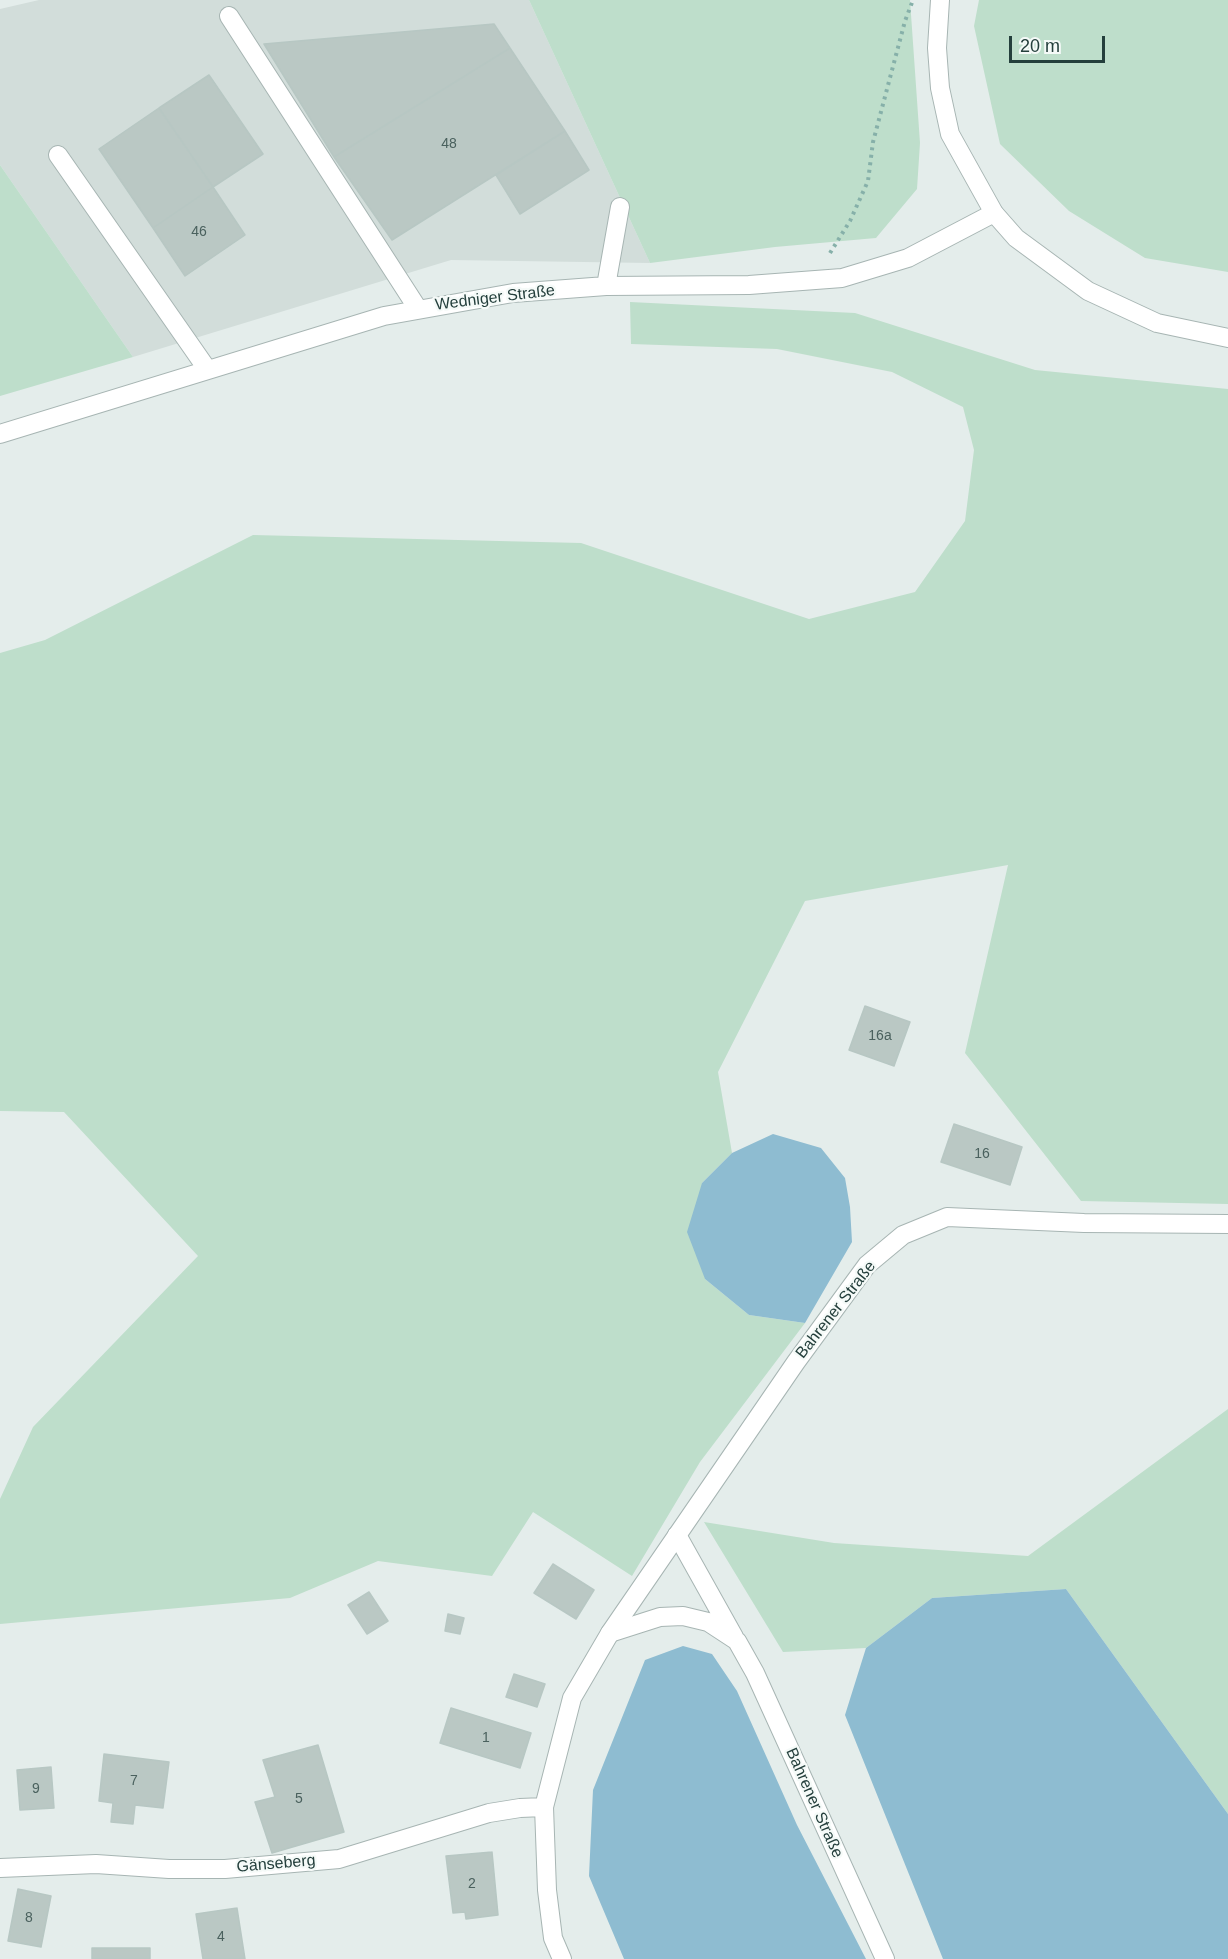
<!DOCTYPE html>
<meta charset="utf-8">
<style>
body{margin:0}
#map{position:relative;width:1228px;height:1959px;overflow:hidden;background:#e4edeb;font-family:Arial,sans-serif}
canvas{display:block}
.scale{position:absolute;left:1009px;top:36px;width:96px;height:27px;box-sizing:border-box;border:3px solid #243f3c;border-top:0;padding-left:8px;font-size:18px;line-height:21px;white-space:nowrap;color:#243f3c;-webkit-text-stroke:4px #f5faf8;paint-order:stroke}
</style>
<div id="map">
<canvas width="1228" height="1959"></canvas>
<div class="scale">20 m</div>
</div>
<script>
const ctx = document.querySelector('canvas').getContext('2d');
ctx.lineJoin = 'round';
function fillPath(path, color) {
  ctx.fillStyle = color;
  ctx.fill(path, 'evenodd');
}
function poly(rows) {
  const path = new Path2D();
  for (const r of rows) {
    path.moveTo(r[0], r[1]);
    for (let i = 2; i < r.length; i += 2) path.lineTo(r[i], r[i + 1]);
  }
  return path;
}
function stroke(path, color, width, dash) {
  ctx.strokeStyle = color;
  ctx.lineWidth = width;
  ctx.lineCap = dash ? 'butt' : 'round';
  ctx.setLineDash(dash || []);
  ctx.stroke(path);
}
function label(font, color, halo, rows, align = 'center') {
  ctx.font = font + ' Arial,sans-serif';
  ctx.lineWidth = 4.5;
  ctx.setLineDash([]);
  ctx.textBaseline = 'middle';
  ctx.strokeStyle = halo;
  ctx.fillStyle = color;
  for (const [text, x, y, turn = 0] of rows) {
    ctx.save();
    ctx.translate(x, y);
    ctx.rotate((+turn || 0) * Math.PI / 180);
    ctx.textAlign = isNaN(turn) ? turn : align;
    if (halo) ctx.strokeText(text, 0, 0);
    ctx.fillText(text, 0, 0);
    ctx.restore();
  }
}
fillPath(poly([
 [39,0,529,0,650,263,451,260,133,357,0,165,0,9]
]), '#d2ddda');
fillPath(poly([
 [529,0,910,0,920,143,917,189,876,238,775,247,650,263],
 [979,0,1228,0,1228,272,1145,258,1069,211,1000,144,974,26],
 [0,165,133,357,0,396],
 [630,302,855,313,1035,370,1228,389,1228,1204,1081,1201,965,1053,1008,865,805,901,718,1072,732,1153,702,1183,705,1279,749,1315,805,1323,700,1462,632,1576,533,1512,492,1576,378,1561,290,1598,0,1624,0,1499,33,1427,198,1256,64,1112,0,1111,0,653,45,640,253,535,581,543,809,619,915,592,965,521,974,450,963,407,892,372,777,349,631,344],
 [1228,1409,1228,1814,1066,1589,932,1598,866,1648,783,1652,704,1522,834,1543,1028,1556]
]), '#bedecb');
fillPath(poly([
 [773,1134,821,1148,845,1178,850,1207,852,1242,805,1323,749,1315,705,1279,687,1232,702,1183,732,1153],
 [1066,1589,1228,1814,1228,1959,943,1959,845,1715,866,1648,932,1598],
 [683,1646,712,1654,737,1691,797,1825,866,1959,624,1959,589,1876,593,1790,645,1660]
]), '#8ebcd1');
const building = poly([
 [494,24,510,48,334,157,264,44,494,24],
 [510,48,565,131,392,240,334,157,510,48],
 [209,75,263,154,213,187,159,108,209,75],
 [159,108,213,187,153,228,99,149,159,108],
 [565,131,589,170,520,214,496,175,565,131],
 [213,187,245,235,185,276,153,228,213,187],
 [865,1006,910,1022,894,1066,849,1050,865,1006],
 [954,1124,1022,1147,1010,1185,941,1162,954,1124],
 [553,1564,594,1590,576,1619,534,1593,553,1564],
 [369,1592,388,1621,367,1634,348,1605,369,1592],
 [448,1614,464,1618,460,1634,445,1631,448,1614],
 [514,1674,545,1684,537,1707,506,1697,514,1674],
 [451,1708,531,1733,520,1768,440,1743,451,1708],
 [318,1745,344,1832,272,1853,255,1802,275,1797,263,1760,318,1745],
 [104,1754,169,1762,163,1808,135,1805,133,1824,111,1822,113,1803,99,1801,104,1754],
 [51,1767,54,1808,20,1810,17,1770,51,1767],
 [492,1852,498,1915,466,1919,465,1912,453,1913,446,1856,492,1852],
 [18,1889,51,1896,41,1947,8,1941,18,1889],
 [237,1908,245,1959,203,1959,196,1914,237,1908],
 [92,1948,150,1948,150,1959,92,1959,92,1948]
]);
fillPath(building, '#bac8c4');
stroke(building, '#b7c7c3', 1.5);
const service = poly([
 [229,16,418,309],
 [58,155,207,369],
 [677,1535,734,1637],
 [610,1633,660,1617,683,1616,708,1622,737,1641,755,1673,885,1959]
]);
const minor = poly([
 [606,286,620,207],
 [0,434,384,316,513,293,606,286,749,285,842,278,908,258,994,213],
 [0,1868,96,1864,169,1869,225,1869,339,1859,489,1813,520,1808,544,1807],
 [562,1959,553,1938,547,1890,544,1807,572,1698,610,1633,796,1362,867,1265,903,1235,947,1217,1084,1223,1228,1224]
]);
const tertiary = poly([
 [940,0,937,48,940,88,950,134,994,213,1016,238,1088,291,1157,323,1228,338]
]);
stroke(service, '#a7b5b3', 20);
stroke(minor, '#a7b5b3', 20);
stroke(tertiary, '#a7b5b3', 20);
stroke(poly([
 [830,253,850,221,868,181,873,142,905,21,913,0]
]), '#86b0a9', 4, [3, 4.5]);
stroke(service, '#fff', 18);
stroke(minor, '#fff', 18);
stroke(tertiary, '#fff', 18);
label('14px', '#4a615e', null, [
 ["48",449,144],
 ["46",199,232],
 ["16a",880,1036],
 ["16",982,1154],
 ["1",486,1738],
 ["7",134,1781],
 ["9",36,1789],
 ["5",299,1799],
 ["2",472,1884],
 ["8",29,1918],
 ["4",221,1937]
]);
label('16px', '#243f3c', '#f5faf8', [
 ["Wedniger Straße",495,298,-7],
 ["Bahrener Straße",836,1310,-52],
 ["Bahrener Straße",814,1803,66],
 ["Gänseberg",276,1864,-5]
]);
</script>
